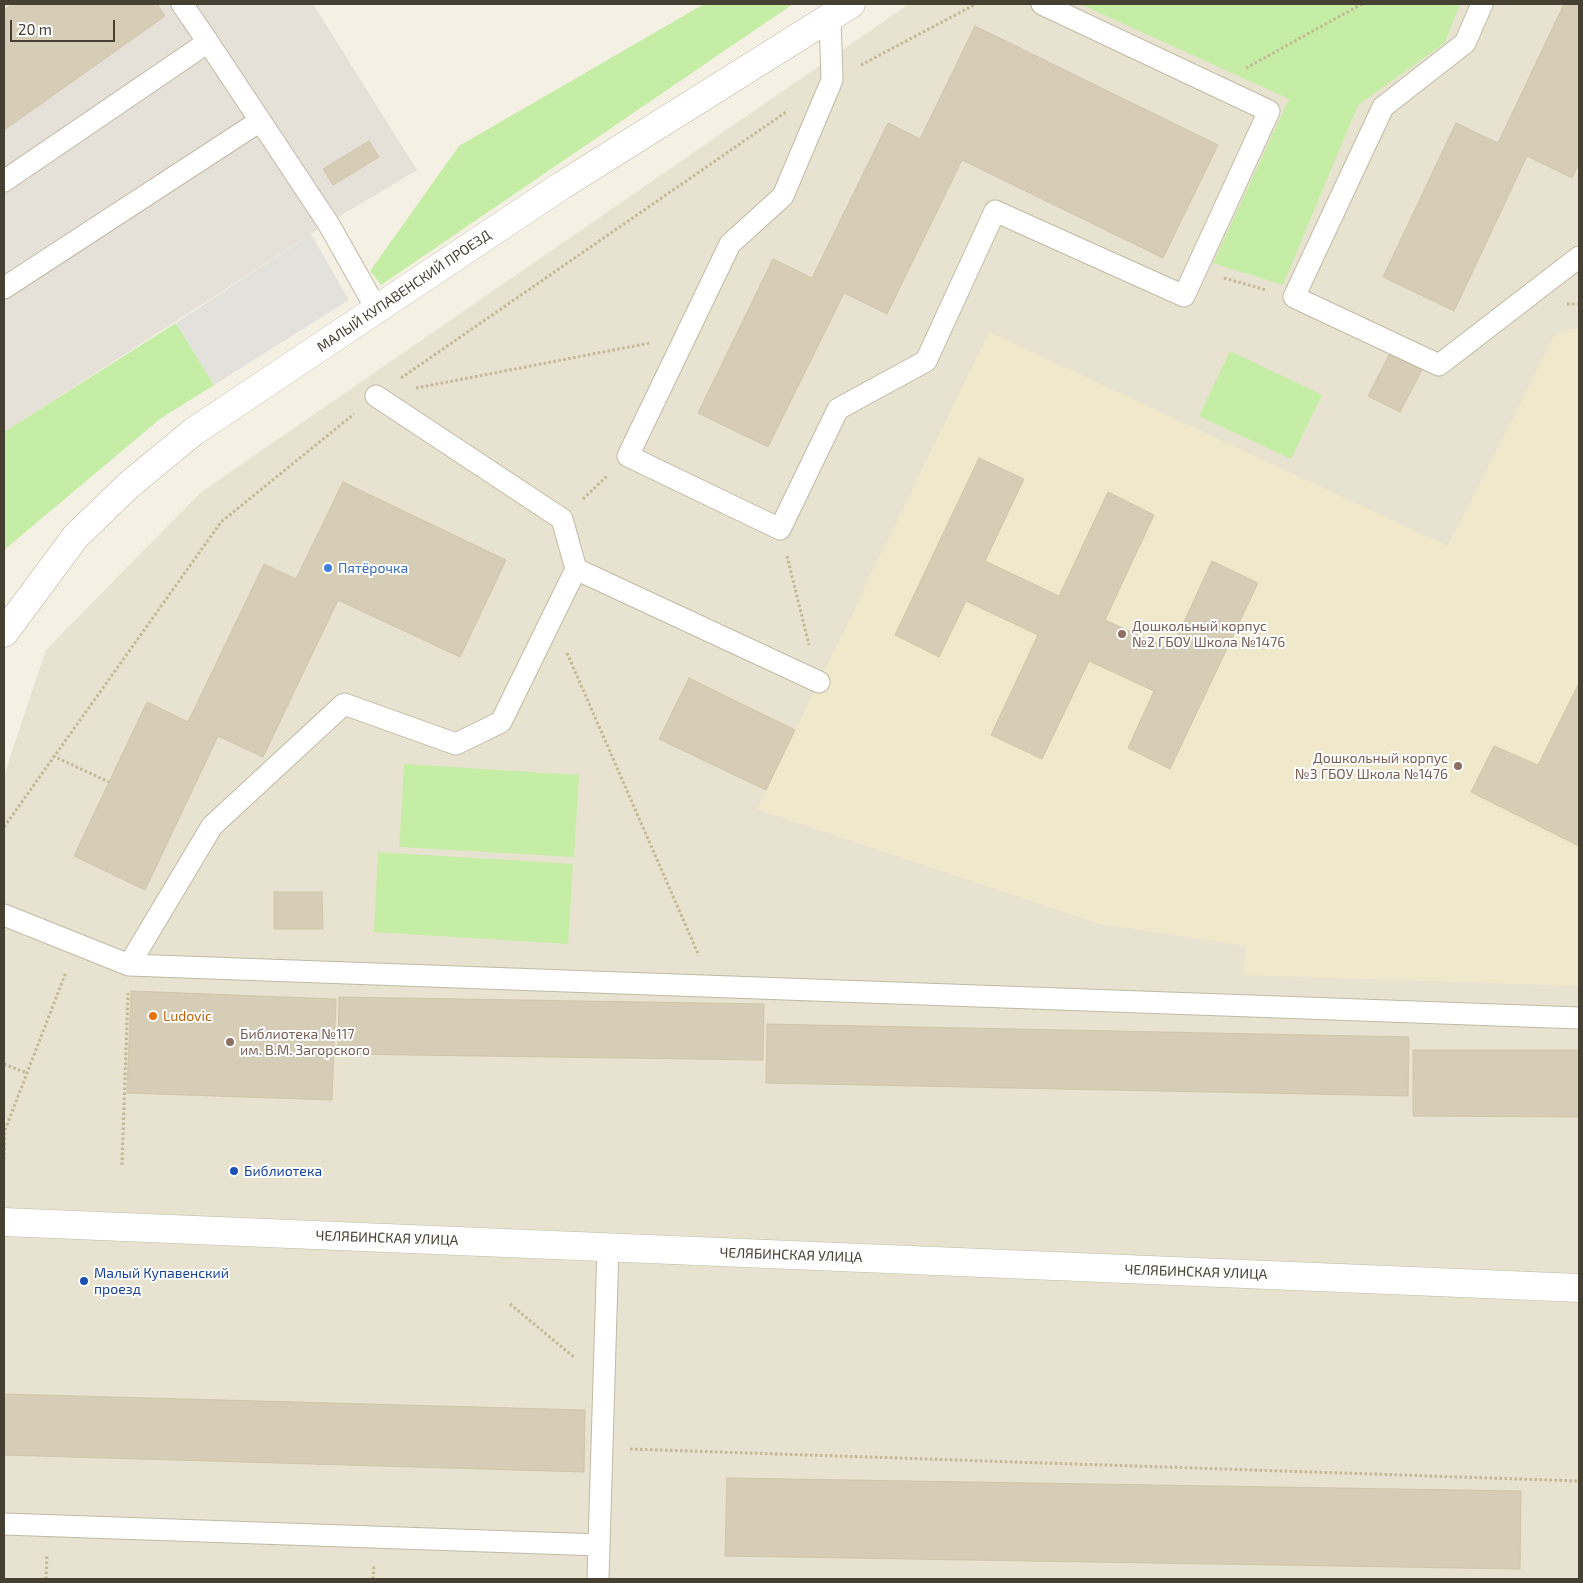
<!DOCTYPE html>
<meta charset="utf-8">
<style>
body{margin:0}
#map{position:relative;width:1583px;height:1583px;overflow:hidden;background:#f4f0e3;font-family:"Exo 2",sans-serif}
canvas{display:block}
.frame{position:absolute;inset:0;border:5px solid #464032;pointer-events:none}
.scale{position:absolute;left:10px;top:20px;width:105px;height:22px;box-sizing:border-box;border:2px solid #464032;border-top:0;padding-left:6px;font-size:15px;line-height:18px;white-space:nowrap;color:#464032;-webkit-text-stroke:4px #fff;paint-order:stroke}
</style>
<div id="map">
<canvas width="1583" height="1583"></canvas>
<div class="frame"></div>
<div class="scale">20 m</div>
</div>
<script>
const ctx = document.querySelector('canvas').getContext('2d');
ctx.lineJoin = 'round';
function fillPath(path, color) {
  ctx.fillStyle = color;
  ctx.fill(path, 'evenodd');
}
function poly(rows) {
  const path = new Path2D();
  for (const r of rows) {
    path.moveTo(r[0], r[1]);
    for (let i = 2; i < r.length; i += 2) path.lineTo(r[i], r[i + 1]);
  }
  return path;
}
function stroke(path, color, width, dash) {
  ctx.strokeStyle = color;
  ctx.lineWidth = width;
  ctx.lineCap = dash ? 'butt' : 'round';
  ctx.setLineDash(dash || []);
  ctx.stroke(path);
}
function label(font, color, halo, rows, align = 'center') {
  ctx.font = font + ' "Exo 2",sans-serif';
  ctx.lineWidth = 4;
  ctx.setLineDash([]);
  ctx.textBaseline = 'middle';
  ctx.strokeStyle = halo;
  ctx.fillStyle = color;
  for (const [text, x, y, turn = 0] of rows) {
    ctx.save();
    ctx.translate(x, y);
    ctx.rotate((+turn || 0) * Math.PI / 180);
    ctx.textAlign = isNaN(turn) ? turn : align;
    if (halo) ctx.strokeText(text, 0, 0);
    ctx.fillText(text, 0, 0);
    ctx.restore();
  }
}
fillPath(poly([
 [909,4,1579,4,1579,1579,4,1579,4,775,46,650,200,493]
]), '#e8e3d0');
fillPath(poly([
 [4,4,313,4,417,170,328,223,4,432]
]), '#e5e1d8');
fillPath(poly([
 [1569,329,1579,329,1579,986,1243,975,1246,946,1100,924,757,809,989,332,1448,546,1554,336]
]), '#efe8cb');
fillPath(poly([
 [704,4,793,4,381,285,370,271,459,146],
 [1080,4,1460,4,1445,43,1358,105,1283,285,1213,263,1289,99],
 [176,323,214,385,160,419,4,550,4,432],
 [1230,351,1322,395,1291,459,1199,416],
 [404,764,579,775,574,857,399,847],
 [378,852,573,864,568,944,374,932]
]), '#c6eda6');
fillPath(poly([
 [311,234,349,300,214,385,176,323]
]), '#e3e1dc');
const building = poly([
 [13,4,157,4,165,16,4,130,4,10,13,4],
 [1564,4,1579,4,1579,163,1572,178,1527,156,1454,311,1383,277,1456,123,1498,143,1564,4],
 [975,26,1218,145,1163,258,962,160,887,314,844,293,768,447,698,413,773,259,812,278,888,123,920,139,975,26],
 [369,141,379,157,333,185,323,169,369,141],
 [1390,353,1422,370,1400,412,1368,396,1390,353],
 [979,458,1024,479,985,561,1059,596,1108,492,1154,515,1105,620,1171,650,1212,561,1258,583,1170,769,1128,748,1154,691,1089,661,1042,759,991,735,1038,635,966,601,939,657,895,635,979,458],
 [343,482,506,560,460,657,338,600,263,757,218,736,145,890,74,856,147,702,188,722,264,564,296,579,343,482],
 [689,678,795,730,766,790,659,739,689,678],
 [1579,683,1579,846,1471,792,1494,746,1538,765,1579,683],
 [274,892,322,892,323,929,274,929,274,892],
 [131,991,336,999,332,1100,127,1093,131,991],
 [339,997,764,1004,763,1060,338,1054,339,997],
 [767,1024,1409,1037,1408,1096,766,1083,767,1024],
 [1413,1050,1579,1050,1579,1117,1413,1116,1413,1050],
 [4,1394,585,1410,584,1472,4,1455,4,1394],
 [727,1478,1521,1491,1520,1569,725,1556,727,1478]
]);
fillPath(building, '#d6cdb7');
stroke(building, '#d2c6a9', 1);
const service = poly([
 [182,4,208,42],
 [1482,4,1465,43,1383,107,1294,297,1439,365,1579,257],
 [830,17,832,80,783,196,730,244,628,456,780,529,838,409,926,361,995,211,1184,296,1269,111,1042,4],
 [4,181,208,42,328,223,376,308],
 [4,288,260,121],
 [576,569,819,682],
 [4,915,129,965,1579,1018],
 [129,965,212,826,344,704,456,744,501,722,576,569,562,519,376,396],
 [4,1524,599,1545,608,1247],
 [598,1579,599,1545]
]);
const minor = poly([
 [4,633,76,536,129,485,193,432,561,186,851,4],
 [4,1222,1579,1288]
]);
stroke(service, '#c0b9a4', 23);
stroke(minor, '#c0b9a4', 29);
stroke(poly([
 [861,65,976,4],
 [1246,68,1362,4],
 [1224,278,1266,290],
 [1567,304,1579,304],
 [401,378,786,112],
 [416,388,650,343],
 [583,499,607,476],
 [787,556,809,645],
 [567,653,699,956],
 [53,756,109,782],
 [4,827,221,522,354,414],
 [4,1064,27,1073],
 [4,1160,5,1130,66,972],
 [122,1165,128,993],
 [510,1304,575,1358],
 [630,1449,1579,1481],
 [46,1579,47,1555],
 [373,1579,374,1565]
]), '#c3b894', 3, [2.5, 2.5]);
stroke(service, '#fff', 21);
stroke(minor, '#fff', 28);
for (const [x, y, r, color] of [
 [328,568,5,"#3f7fe0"],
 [1122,634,5,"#8d6e63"],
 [1458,766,5,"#8d6e63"],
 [153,1016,5,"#e8710a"],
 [230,1042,5,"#8d6e63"],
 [234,1171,5,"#1a4fb4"],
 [84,1281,5,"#1a4fb4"]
]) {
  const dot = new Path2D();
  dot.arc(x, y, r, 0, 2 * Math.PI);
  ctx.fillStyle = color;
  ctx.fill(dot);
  stroke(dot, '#fff', 2);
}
label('14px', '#464032', '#fff', [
 ["МАЛЫЙ КУПАВЕНСКИЙ ПРОЕЗД",404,291,-34],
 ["ЧЕЛЯБИНСКАЯ УЛИЦА",387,1238,2],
 ["ЧЕЛЯБИНСКАЯ УЛИЦА",791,1255,2],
 ["ЧЕЛЯБИНСКАЯ УЛИЦА",1196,1272,2]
]);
label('14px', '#366cbe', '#fff', [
 ["Пятёрочка",338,568]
], 'left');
label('14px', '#785e54', '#fff', [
 ["Дошкольный корпус",1132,626],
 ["№2 ГБОУ Школа №1476",1132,642],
 ["Дошкольный корпус",1448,758,"right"],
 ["№3 ГБОУ Школа №1476",1448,774,"right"],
 ["Библиотека №117",240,1034],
 ["им. В.М. Загорского",240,1050]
], 'left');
label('14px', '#c56008', '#fff', [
 ["Ludovic",163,1016]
], 'left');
label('14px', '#164399', '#fff', [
 ["Библиотека",244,1171],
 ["Малый Купавенский",94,1273],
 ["проезд",94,1289]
], 'left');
</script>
